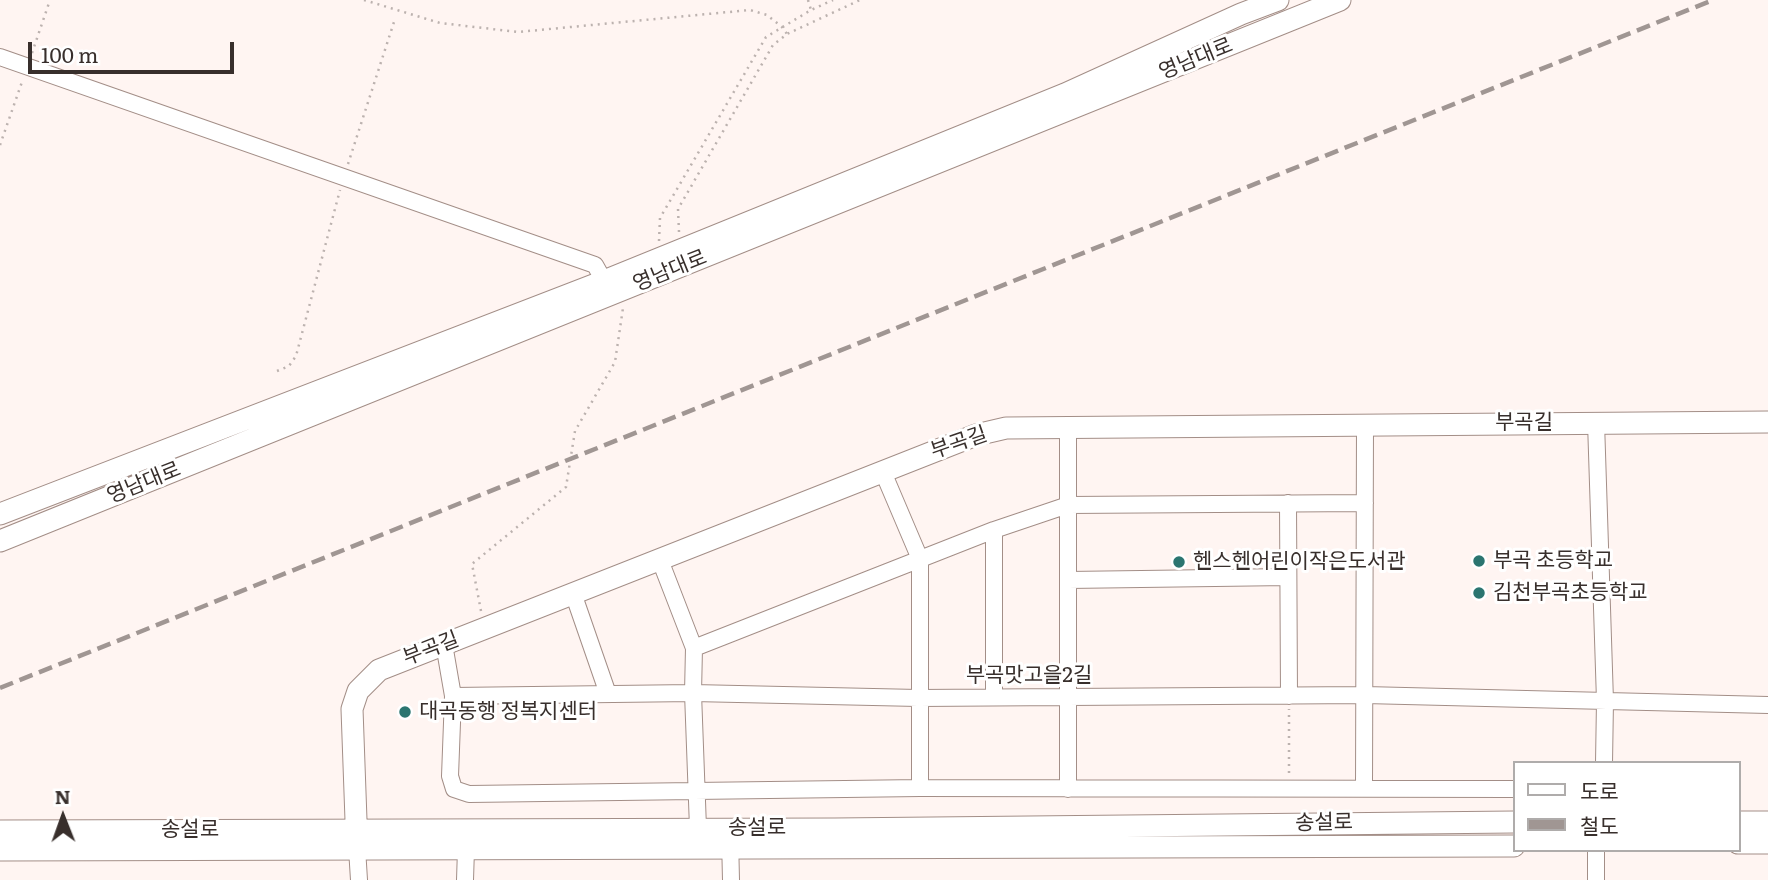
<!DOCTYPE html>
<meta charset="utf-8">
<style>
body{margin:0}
#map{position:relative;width:1768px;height:880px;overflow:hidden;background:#fff5f2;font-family:Literata,"Noto Sans KR",serif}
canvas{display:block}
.legend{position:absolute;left:1513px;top:761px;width:228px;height:91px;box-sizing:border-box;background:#fff;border:2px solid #afacab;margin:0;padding:9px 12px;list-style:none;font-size:21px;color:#382f2c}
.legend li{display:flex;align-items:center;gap:14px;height:35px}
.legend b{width:35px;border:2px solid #afacab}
.north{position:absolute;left:28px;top:782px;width:70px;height:70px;-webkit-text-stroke:5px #fff;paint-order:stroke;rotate:359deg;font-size:19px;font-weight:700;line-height:28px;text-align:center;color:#382f2c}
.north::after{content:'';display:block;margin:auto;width:24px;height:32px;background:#382f2c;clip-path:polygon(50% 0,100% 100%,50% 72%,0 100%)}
.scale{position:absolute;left:28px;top:42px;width:206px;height:32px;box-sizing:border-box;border:4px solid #382f2c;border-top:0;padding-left:9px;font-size:21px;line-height:24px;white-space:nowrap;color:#382f2c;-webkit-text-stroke:5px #fff;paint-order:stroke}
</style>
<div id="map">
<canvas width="1768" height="880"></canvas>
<ul class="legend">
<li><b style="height:9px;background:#fff"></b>도로</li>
<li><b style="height:9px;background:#a09693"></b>철도</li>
</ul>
<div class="north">N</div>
<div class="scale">100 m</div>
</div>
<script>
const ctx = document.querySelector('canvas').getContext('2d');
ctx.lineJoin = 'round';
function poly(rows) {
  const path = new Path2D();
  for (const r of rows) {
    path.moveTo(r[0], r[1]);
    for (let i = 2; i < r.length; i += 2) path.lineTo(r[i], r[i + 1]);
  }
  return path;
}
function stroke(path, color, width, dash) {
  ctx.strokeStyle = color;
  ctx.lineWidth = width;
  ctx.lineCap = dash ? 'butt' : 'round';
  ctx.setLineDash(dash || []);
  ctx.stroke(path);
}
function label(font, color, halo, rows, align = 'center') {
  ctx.font = font + ' Literata,"Noto Sans KR",serif';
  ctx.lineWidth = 6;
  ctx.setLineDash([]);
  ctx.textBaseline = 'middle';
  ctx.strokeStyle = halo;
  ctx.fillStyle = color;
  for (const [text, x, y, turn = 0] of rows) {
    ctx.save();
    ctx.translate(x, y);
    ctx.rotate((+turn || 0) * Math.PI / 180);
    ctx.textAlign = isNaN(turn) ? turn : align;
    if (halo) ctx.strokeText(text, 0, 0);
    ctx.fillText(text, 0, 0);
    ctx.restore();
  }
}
const street = poly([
 [0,57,595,265,604,281],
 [1596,422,1605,701,1604,763],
 [883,472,920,559,920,788],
 [1288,503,1289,696],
 [994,530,994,697],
 [660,560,694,648,693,693,698,828],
 [1068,580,1288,577],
 [573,593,608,694],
 [444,644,453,696,450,776,454,789,469,794,920,788,1514,789],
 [694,648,994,530,1068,505,1365,503],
 [453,696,693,693,918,698,1365,695,1768,705],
 [1364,788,1365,424],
 [1068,789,1068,427],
 [730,837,731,880],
 [357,848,359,880],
 [465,880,466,849],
 [1596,880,1596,850]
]);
const secondary = poly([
 [0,514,604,281,1065,94,1241,14,1278,0],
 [0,541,1340,0],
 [1738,822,1768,822],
 [0,831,835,829,1514,822],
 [1738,843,1768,843],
 [357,848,352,709,358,691,379,670,976,435,1006,428,1768,422],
 [0,850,1514,846]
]);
stroke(street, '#a38e87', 18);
stroke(secondary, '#a38e87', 23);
stroke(poly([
 [364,0,440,23,518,32,750,10,767,15,782,27,787,34],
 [808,0,811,10],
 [32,53,50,0],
 [0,145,23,79],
 [348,164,394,22],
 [679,232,678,209,773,45,787,34,860,0],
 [659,241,660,218,766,37,811,10,833,0],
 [277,371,289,366,296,356,340,190],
 [481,611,472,564,566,487,575,431,615,362,623,308],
 [1289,773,1289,709]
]), '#bcb2af', 2.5, [2, 5]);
stroke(street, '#fff', 16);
stroke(secondary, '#fff', 21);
stroke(poly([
 [0,688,1713,0]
]), '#a09693', 4.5, [14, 7]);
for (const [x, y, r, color] of [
 [1479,561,7,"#2b7570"],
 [1179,562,7,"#2b7570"],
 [1479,593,7,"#2b7570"],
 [405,712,7,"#2b7570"]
]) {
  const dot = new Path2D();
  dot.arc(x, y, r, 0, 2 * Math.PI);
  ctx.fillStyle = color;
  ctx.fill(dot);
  stroke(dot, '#fff', 2.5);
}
label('21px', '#382f2c', '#fff', [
 ["영남대로",1196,59,-22],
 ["영남대로",670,271,-22],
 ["부곡길",1524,423],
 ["부곡길",959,443,-19],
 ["영남대로",144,483,-22],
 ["부곡길",431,649,-21],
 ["부곡맛고을2길",1029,676],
 ["송설로",1324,823,-1],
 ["송설로",757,828],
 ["송설로",190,830]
]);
label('21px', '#382f2c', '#fff', [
 ["부곡 초등학교",1493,561],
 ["헨스헨어린이작은도서관",1193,562],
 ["김천부곡초등학교",1493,593],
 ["대곡동행 정복지센터",419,712]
], 'left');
</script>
